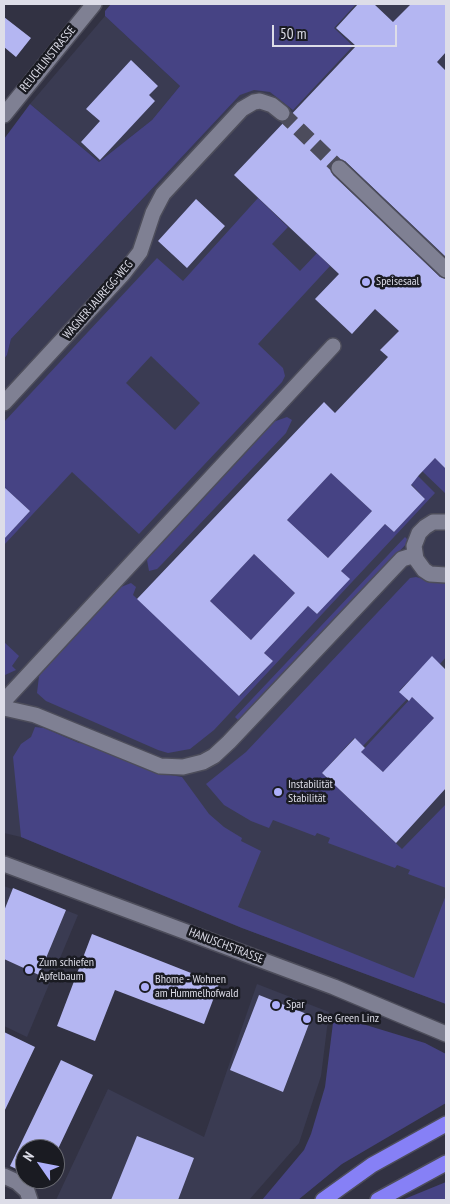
<!DOCTYPE html>
<meta charset="utf-8">
<style>
body{margin:0}
#map{position:relative;width:450px;height:1204px;overflow:hidden;background:#323243;font-family:"PT Sans Narrow",sans-serif}
canvas{display:block}
.frame{position:absolute;inset:0;border:5px solid #dddde8;pointer-events:none}
.north{position:absolute;left:15px;top:1139px;width:50px;height:50px;box-sizing:border-box;background:#1a1b22;border:1px solid #686971;border-radius:50%;rotate:303deg;font-size:14px;font-weight:700;line-height:20px;text-align:center;color:#dddde8}
.north::after{content:'';display:block;margin:auto;width:18px;height:22px;background:#adaffb;clip-path:polygon(50% 0,100% 100%,50% 72%,0 100%)}
.scale{position:absolute;left:272px;top:25px;width:125px;height:22px;box-sizing:border-box;border:2px solid #dddde8;border-top:0;padding-left:6px;font-size:15px;line-height:18px;white-space:nowrap;color:#dddde8;-webkit-text-stroke:4px #1a1b22;paint-order:stroke}
</style>
<div id="map">
<canvas width="450" height="1204"></canvas>
<div class="frame"></div>
<div class="north">N</div>
<div class="scale">50 m</div>
</div>
<script>
const ctx = document.querySelector('canvas').getContext('2d');
ctx.lineJoin = 'round';
function fillPath(path, color) {
  ctx.fillStyle = color;
  ctx.fill(path, 'evenodd');
}
function poly(rows) {
  const path = new Path2D();
  for (const r of rows) {
    path.moveTo(r[0], r[1]);
    for (let i = 2; i < r.length; i += 2) path.lineTo(r[i], r[i + 1]);
  }
  return path;
}
function stroke(path, color, width, dash) {
  ctx.strokeStyle = color;
  ctx.lineWidth = width;
  ctx.lineCap = dash ? 'butt' : 'round';
  ctx.setLineDash(dash || []);
  ctx.stroke(path);
}
function label(font, color, halo, rows, align = 'center') {
  ctx.font = font + ' "PT Sans Narrow",sans-serif';
  ctx.lineWidth = 5;
  ctx.setLineDash([]);
  ctx.textBaseline = 'middle';
  ctx.strokeStyle = halo;
  ctx.fillStyle = color;
  for (const [text, x, y, turn = 0] of rows) {
    ctx.save();
    ctx.translate(x, y);
    ctx.rotate((+turn || 0) * Math.PI / 180);
    ctx.textAlign = isNaN(turn) ? turn : align;
    if (halo) ctx.strokeText(text, 0, 0);
    ctx.fillText(text, 0, 0);
    ctx.restore();
  }
}
fillPath(poly([
 [257,4,446,4,446,1004,242,928,21,837,4,833,4,359,7,355,11,339,240,95],
 [105,16,180,86,152,120,99,162,30,104],
 [4,886,78,915,27,1037,4,1026],
 [257,984,329,1012,321,1076,299,1143,249,1200,56,1200,108,1089,204,1137]
]), '#3a3b52');
fillPath(poly([
 [111,4,356,4,334,28,353,46,293,110,270,92,254,90,240,95,11,339,7,355,4,359,4,139,30,104,99,162,152,120,180,86,105,16,105,11],
 [258,198,288,227,272,244,300,271,317,253,330,266,258,344,283,368,285,376,282,382,139,534,72,472,4,545,4,539,30,511,4,487,4,422,157,258,183,281],
 [151,356,200,403,175,430,126,383],
 [287,417,292,420,286,433,162,564,157,569,149,571,147,560,151,553,273,422],
 [435,458,446,469,446,494,422,471],
 [331,473,372,511,328,558,287,520],
 [418,476,435,493,214,730,190,749,168,753,158,750,46,701,37,693,39,676,60,649,116,589,131,583,136,587,133,595,240,696,273,661,264,653,308,606,317,614,349,579,341,571,385,524,394,532,425,499,411,484],
 [405,537,409,541,255,704,239,721,235,717],
 [254,554,295,593,251,640,210,601],
 [416,577,438,583,446,583,446,657,440,664,432,657,399,691,407,699,363,746,354,738,322,773,402,849,446,804,446,888,408,874,410,870,397,865,395,868,328,843,330,838,317,833,315,836,273,820,269,828,251,821,224,805,206,784,246,752,410,578],
 [4,642,19,656,12,666,16,670,5,675],
 [412,697,434,718,383,772,361,752],
 [35,727,44,728,79,743,90,744,159,773,182,777,209,814,224,827,242,838,241,841,261,851,238,907,414,978,446,895,446,1004,242,928,21,837,13,757,21,744,31,737],
 [343,1018,425,1043,446,1054,446,1103,342,1164,298,1200,262,1200,304,1150,311,1134,325,1087,333,1023],
 [446,1182,446,1200,402,1200]
]), '#464384');
fillPath(poly([
 [358,4,374,4,393,22,411,4,446,4,446,52,437,62,446,71,446,257,345,161,336,159,330,166,333,175,440,277,446,279,446,469,435,458,419,475,411,485,425,499,394,532,385,524,341,571,350,579,317,614,308,606,264,653,273,661,239,696,137,599,324,402,335,413,388,357,380,350,399,331,375,309,352,334,315,299,339,274,234,175,356,46,336,28],
 [331,473,372,511,328,558,287,520],
 [254,554,295,593,251,640,210,601],
 [4,17,31,38,16,57,4,47],
 [131,60,158,86,149,95,155,101,100,160,81,142,100,121,86,109],
 [196,199,225,226,187,268,158,241],
 [4,487,30,511,4,539],
 [432,656,446,670,446,788,396,843,322,773,355,738,365,748,361,752,383,772,434,718,412,697,409,701,399,692],
 [13,888,66,910,39,975,4,959,4,911],
 [92,934,219,984,204,1024,115,990,95,1041,57,1026],
 [259,995,312,1016,283,1092,230,1070],
 [4,1032,35,1047,4,1112],
 [61,1060,93,1075,58,1149,25,1149,25,1173,10,1166],
 [137,1136,194,1158,178,1200,111,1200]
]), '#b4b6f2');
stroke(poly([
 [282,113,339,168]
]), '#4c4c5c', 15, [15, 8]);
const minor = poly([
 [4,115,94,4],
 [339,168,446,270],
 [4,403,123,274,140,252,153,213,163,194,242,109,254,102,260,101,272,105,282,113],
 [446,522,433,522,425,527,419,533,414,546,416,559,424,570,430,574,446,575],
 [4,701,333,346],
 [4,708,35,715,160,766,183,767,203,762,214,756,229,742,402,559,415,555],
 [4,864,334,987,446,1034],
 [4,1176,17,1182,27,1191,30,1200]
]);
const highway = poly([
 [323,1200,372,1165,446,1124],
 [378,1200,446,1163]
]);
stroke(minor, '#4d4d5b', 18);
stroke(highway, '#4d4d5b', 18);
stroke(minor, '#7f8093', 15);
stroke(highway, '#8680f6', 15);
for (const [x, y, r, color] of [
 [366,282,5,"#adaffb"],
 [278,792,5,"#adaffb"],
 [29,970,5,"#adaffb"],
 [145,987,5,"#adaffb"],
 [276,1005,5,"#adaffb"],
 [307,1019,5,"#adaffb"]
]) {
  const dot = new Path2D();
  dot.arc(x, y, r, 0, 2 * Math.PI);
  ctx.fillStyle = color;
  ctx.fill(dot);
  stroke(dot, '#1a1b22', 2);
}
label('12px', '#dddde8', '#1a1b22', [
 ["REUCHLINSTRASSE",48,59,-51],
 ["WAGNER-JAUREGG-WEG",98,300,-49],
 ["HANUSCHSTRASSE",226,946,21]
]);
label('12px', '#dddde8', '#1a1b22', [
 ["Speisesaal",376,282],
 ["Instabilität",288,785],
 ["Stabilität",288,799],
 ["Zum schiefen",39,963],
 ["Apfelbaum",39,977],
 ["Bhome - Wohnen",155,980],
 ["am Hummelhofwald",155,994],
 ["Spar",286,1005],
 ["Bee Green Linz",317,1019]
], 'left');
</script>
